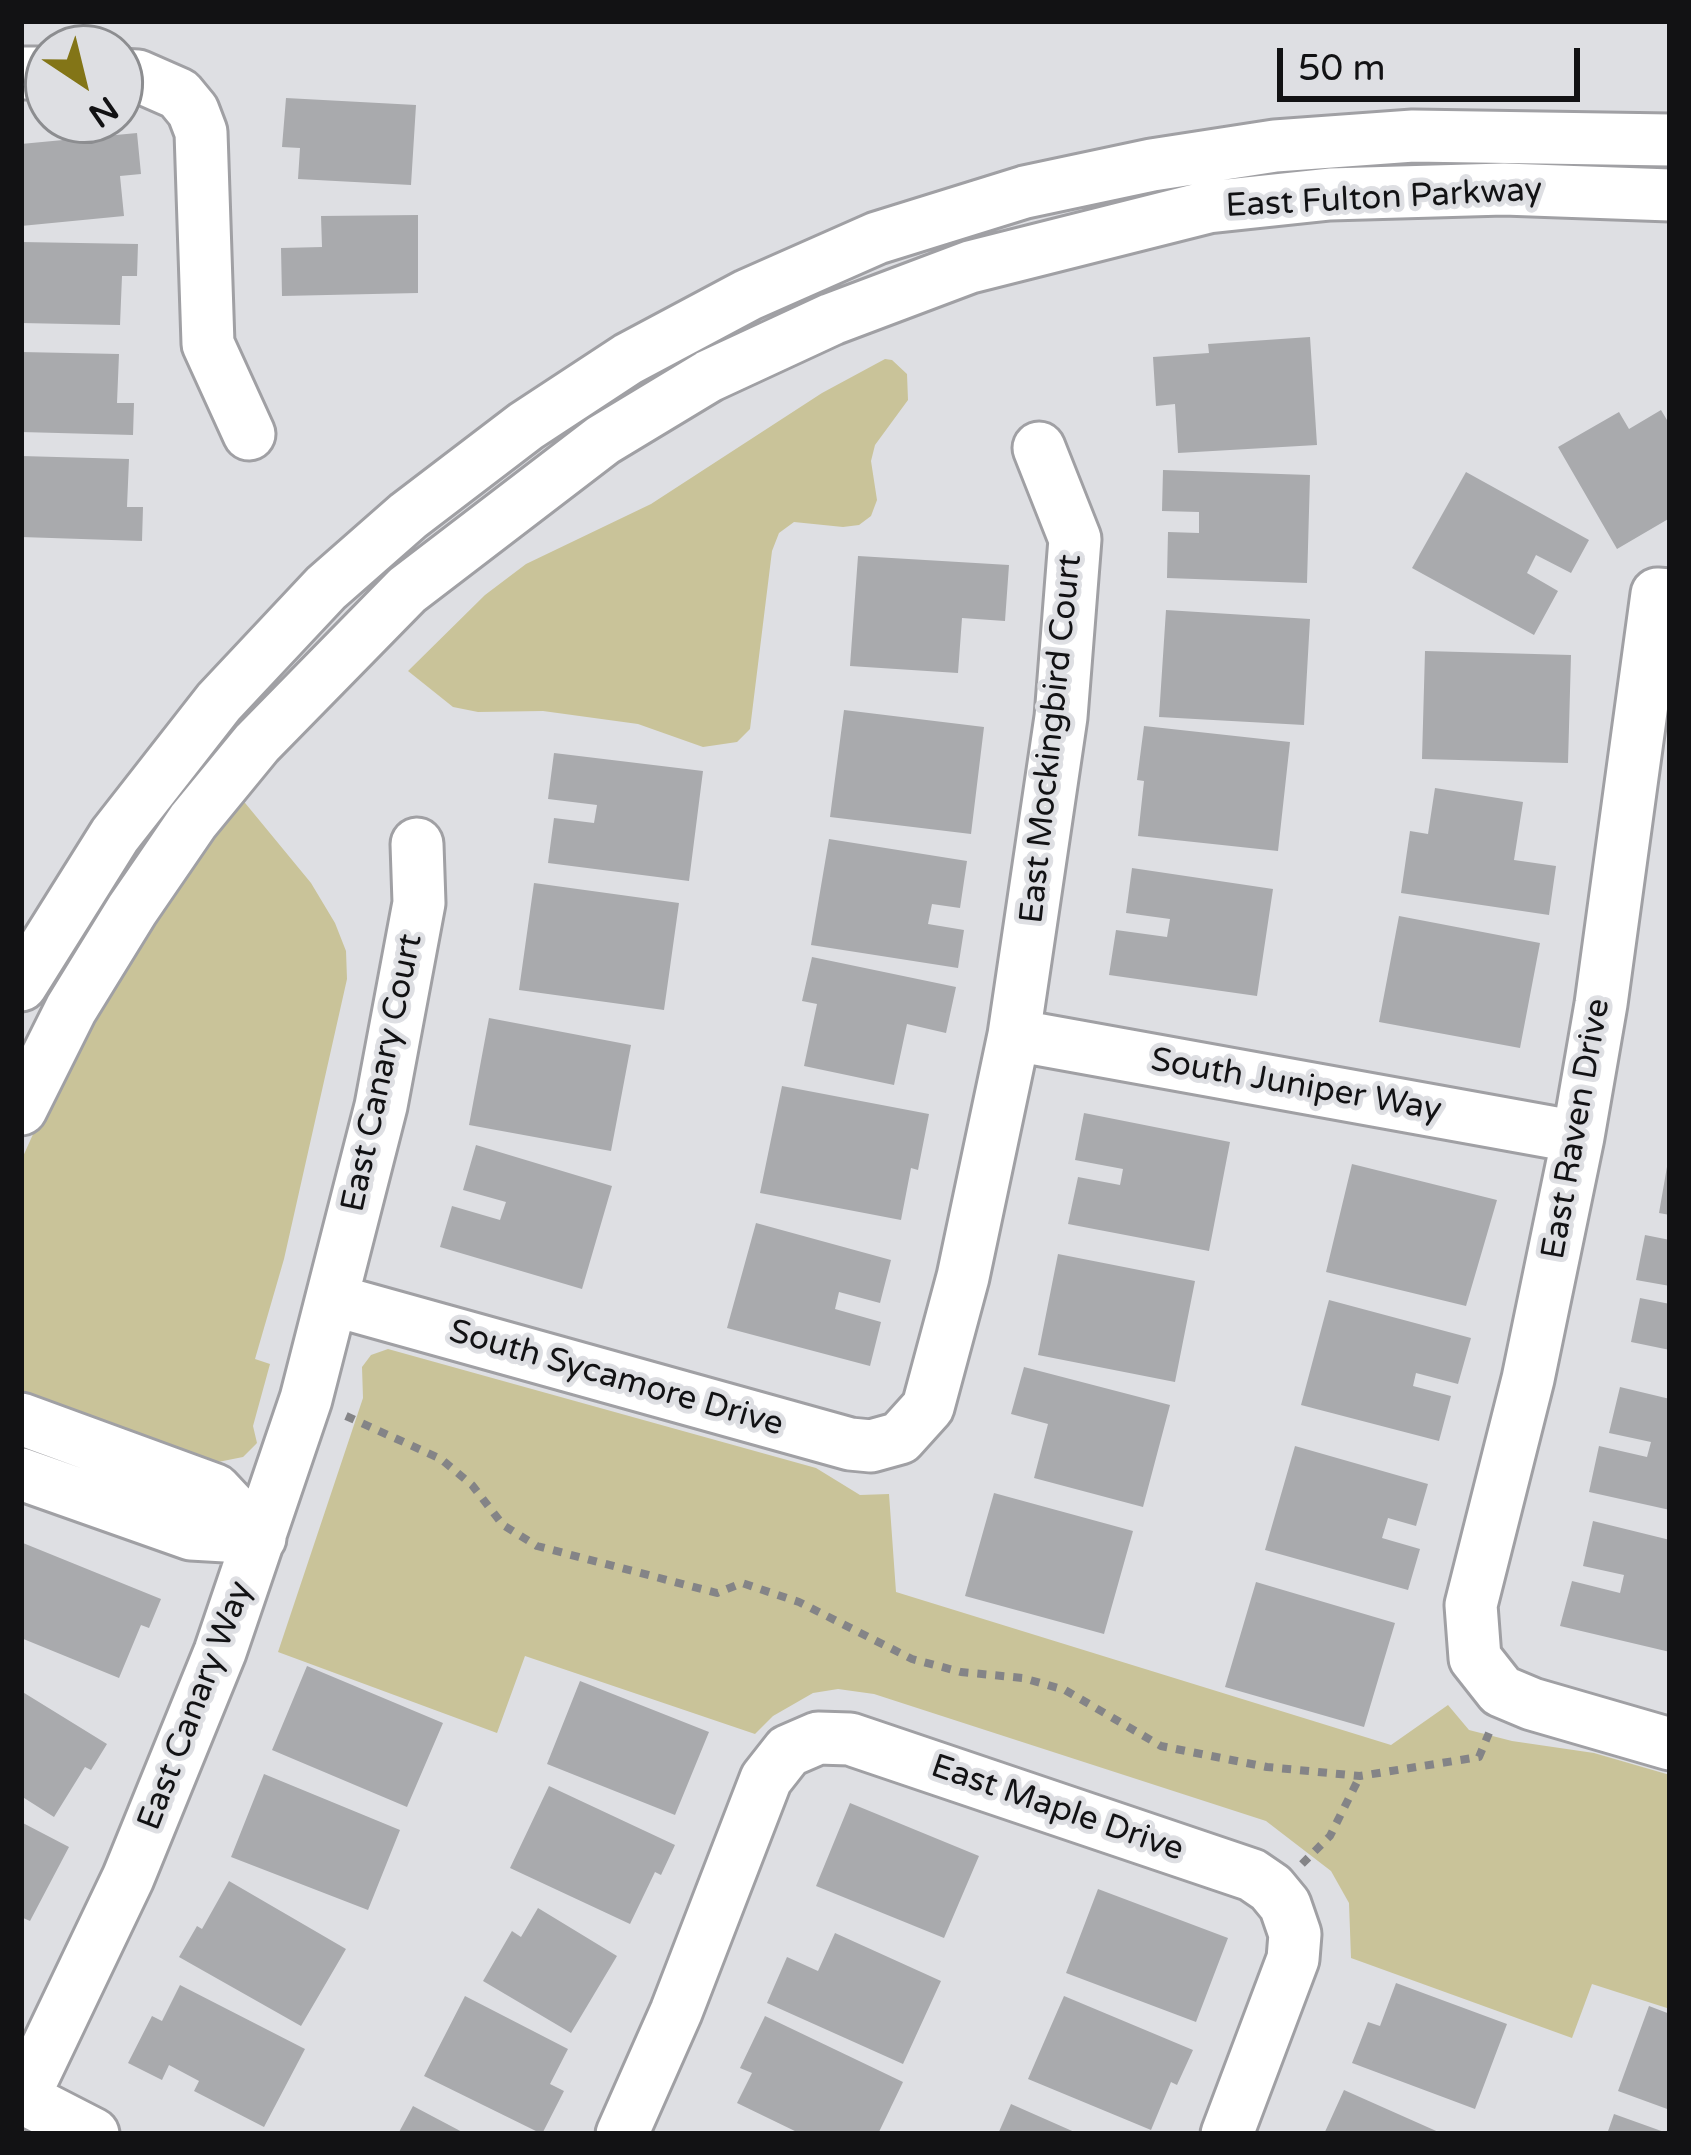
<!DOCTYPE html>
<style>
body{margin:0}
#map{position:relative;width:1691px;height:2155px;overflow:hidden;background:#dedfe3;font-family:"Varela Round",sans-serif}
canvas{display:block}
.frame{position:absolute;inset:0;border:24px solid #121214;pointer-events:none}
.north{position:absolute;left:24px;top:24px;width:120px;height:120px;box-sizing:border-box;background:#dedfe3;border:3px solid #8c8d90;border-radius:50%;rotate:145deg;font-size:33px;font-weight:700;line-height:48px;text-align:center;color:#121214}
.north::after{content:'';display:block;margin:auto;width:42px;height:54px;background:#837517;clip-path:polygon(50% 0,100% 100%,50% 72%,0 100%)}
.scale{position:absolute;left:1277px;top:48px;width:303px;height:54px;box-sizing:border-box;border:6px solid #121214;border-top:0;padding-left:15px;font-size:36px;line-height:42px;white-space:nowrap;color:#121214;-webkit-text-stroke:9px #dedfe3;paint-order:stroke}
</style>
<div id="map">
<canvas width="1691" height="2155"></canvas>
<div class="frame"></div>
<div class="north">N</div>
<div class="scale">50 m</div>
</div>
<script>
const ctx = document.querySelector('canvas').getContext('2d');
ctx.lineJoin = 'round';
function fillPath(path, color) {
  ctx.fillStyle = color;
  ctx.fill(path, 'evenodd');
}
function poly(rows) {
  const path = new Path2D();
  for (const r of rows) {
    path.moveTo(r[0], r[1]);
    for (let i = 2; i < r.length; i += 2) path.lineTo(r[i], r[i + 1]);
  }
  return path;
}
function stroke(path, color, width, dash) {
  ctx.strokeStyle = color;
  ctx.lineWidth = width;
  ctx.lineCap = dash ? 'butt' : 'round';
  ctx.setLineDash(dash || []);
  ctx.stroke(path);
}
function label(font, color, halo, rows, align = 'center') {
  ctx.font = font + ' "Varela Round",sans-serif';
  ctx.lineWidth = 10;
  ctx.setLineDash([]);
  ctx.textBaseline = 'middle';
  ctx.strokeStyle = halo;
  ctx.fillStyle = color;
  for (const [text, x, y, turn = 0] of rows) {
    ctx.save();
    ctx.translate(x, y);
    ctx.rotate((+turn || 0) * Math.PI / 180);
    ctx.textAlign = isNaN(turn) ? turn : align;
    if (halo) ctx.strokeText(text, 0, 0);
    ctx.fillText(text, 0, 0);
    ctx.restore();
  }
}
fillPath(poly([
 [885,359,892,360,907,374,908,400,875,445,871,461,877,500,871,516,859,525,843,527,794,522,779,533,772,551,750,729,737,742,703,747,638,724,543,711,478,712,453,707,408,671,485,595,526,564,651,504,822,393],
 [241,798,311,883,335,923,346,951,347,979,284,1259,255,1359,270,1364,253,1426,257,1443,243,1457,203,1465,21,1401,21,1161,60,1074,146,925],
 [388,1349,816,1468,860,1495,889,1494,896,1592,1391,1745,1448,1705,1469,1730,1512,1741,1594,1753,1670,1775,1670,2009,1592,1984,1572,2038,1351,1958,1349,1903,1331,1871,1266,1821,874,1694,838,1689,813,1693,773,1716,755,1734,525,1656,497,1733,278,1652,363,1398,362,1367,371,1355]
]), '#c9c399');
fillPath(poly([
 [286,98,416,105,411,185,298,179,300,148,282,147],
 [137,133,141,174,120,176,124,216,21,226,21,144],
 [418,215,418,293,282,296,281,248,322,247,321,216],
 [21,242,138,244,137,276,122,276,120,325,21,323],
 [1310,337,1317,445,1178,453,1175,404,1156,406,1153,357,1209,353,1208,344],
 [21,352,119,354,117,403,134,403,133,435,21,432],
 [1661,410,1670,425,1670,518,1617,549,1558,447,1619,412,1629,429],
 [21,456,129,459,127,507,143,507,142,541,21,537],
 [1163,470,1310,475,1307,583,1167,578,1168,532,1199,533,1199,512,1162,511],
 [1466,472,1589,540,1571,573,1536,555,1527,573,1558,591,1534,635,1412,568],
 [858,556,1009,565,1005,621,962,618,958,673,850,666],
 [1166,610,1310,619,1304,725,1159,717],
 [1425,651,1571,655,1568,763,1422,759],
 [844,710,984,727,971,834,830,817],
 [1144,726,1290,742,1278,851,1138,836,1144,781,1137,780],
 [554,753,703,771,689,881,548,863,554,818,594,823,597,805,548,799],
 [1435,788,1523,802,1514,860,1556,866,1549,915,1401,893,1410,831,1428,834],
 [829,839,967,861,960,908,932,904,928,924,964,930,958,968,811,945],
 [1132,868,1273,889,1257,996,1109,975,1116,930,1167,937,1170,919,1126,913],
 [534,883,679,903,664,1010,519,990],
 [1399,916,1540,943,1520,1048,1379,1022],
 [812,957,956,987,946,1033,907,1024,894,1085,804,1066,817,1004,802,1001],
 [489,1018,631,1045,611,1151,469,1125],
 [782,1086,929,1114,918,1170,911,1168,901,1220,760,1193],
 [1084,1113,1230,1142,1209,1251,1068,1224,1078,1177,1120,1185,1123,1169,1075,1160],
 [476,1145,612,1186,582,1289,440,1247,452,1206,500,1220,506,1202,463,1190],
 [1668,1161,1670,1161,1670,1215,1659,1213],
 [1352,1164,1497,1200,1466,1306,1326,1272],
 [756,1223,891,1260,880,1303,839,1292,835,1309,881,1322,870,1366,727,1328],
 [1645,1235,1670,1240,1670,1286,1636,1280],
 [1058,1254,1195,1281,1175,1382,1038,1355],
 [1640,1298,1670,1304,1670,1350,1631,1342],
 [1329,1300,1471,1338,1458,1384,1416,1373,1413,1386,1451,1396,1439,1441,1301,1405],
 [1024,1367,1170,1405,1143,1507,1034,1478,1048,1424,1011,1414],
 [1620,1387,1670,1399,1670,1510,1589,1492,1599,1446,1647,1457,1651,1442,1609,1433],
 [1295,1446,1428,1484,1416,1526,1388,1518,1382,1538,1420,1549,1408,1590,1265,1550],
 [994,1493,1133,1531,1104,1634,965,1596],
 [1593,1521,1670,1540,1670,1652,1560,1626,1572,1581,1620,1593,1624,1575,1583,1566],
 [23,1543,161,1599,149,1628,141,1625,119,1678,21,1638],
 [1256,1582,1395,1623,1364,1727,1225,1687],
 [307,1666,443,1723,407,1807,272,1750],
 [580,1681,709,1732,675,1815,547,1764],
 [21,1691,107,1744,91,1770,85,1767,54,1817,21,1796],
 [264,1774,400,1830,368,1910,231,1857],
 [549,1786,675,1845,661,1875,655,1872,630,1924,510,1868],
 [850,1803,979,1856,944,1938,816,1886],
 [21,1822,69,1847,30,1921,21,1917],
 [229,1881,346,1949,301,2026,179,1957,197,1926,202,1929],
 [1098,1889,1228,1938,1196,2022,1066,1973],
 [538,1908,617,1956,571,2033,483,1981,512,1931,521,1937],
 [835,1933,941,1981,903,2064,767,2003,787,1957,818,1971],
 [1396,1983,1507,2024,1475,2109,1352,2063,1368,2022,1380,2026],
 [180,1985,305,2049,264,2127,194,2091,199,2081,169,2065,162,2080,128,2063,152,2016,162,2021],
 [465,1996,568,2049,550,2084,564,2091,542,2134,424,2076],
 [1064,1996,1193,2050,1177,2085,1171,2082,1151,2130,1028,2079],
 [1649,2006,1670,2014,1670,2110,1618,2091],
 [765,2016,903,2082,878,2134,801,2134,737,2103,752,2073,740,2068],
 [1344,2090,1443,2134,1324,2134],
 [1011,2104,1079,2134,998,2134],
 [413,2106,466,2134,398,2134],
 [1614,2114,1667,2133,1667,2134,1607,2134]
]), '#a9aaad');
const minor = poly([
 [21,73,48,73],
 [120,75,138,76,179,94,193,111,201,132,208,344,249,434],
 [1670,595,1657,594,1601,1004,1578,1137,1528,1379,1471,1605,1475,1658,1501,1691,1532,1704,1670,1744],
 [21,985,115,835,219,702,326,588,408,516,526,426,628,359,748,295,877,238,1025,192,1152,165,1275,146,1413,136,1670,140],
 [1014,1035,1578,1137],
 [21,1109,71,1009,132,910,193,821,257,743,407,590,603,440,709,376,832,319,970,267,1208,207,1330,194,1504,189,1670,195],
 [333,1300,850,1444,871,1446,900,1438,928,1407,963,1277,1014,1035,1061,717,1075,539,1039,448],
 [21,1419,215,1490,260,1538],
 [21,1474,191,1534,260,1538],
 [23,2098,93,2134],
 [21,2102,128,1878,220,1652,306,1399,381,1106,419,903,417,844],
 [622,2134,676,2012,766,1779,788,1751,818,1738,850,1739,1252,1875,1271,1888,1285,1905,1295,1934,1293,1959,1227,2134]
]);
stroke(minor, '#a0a0a4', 57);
stroke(poly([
 [346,1416,441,1459,472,1485,503,1525,537,1546,717,1593,742,1583,799,1602,912,1659,961,1672,1023,1678,1065,1690,1161,1746,1267,1767,1360,1776,1479,1757,1489,1733],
 [1302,1864,1330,1836,1360,1776]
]), '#848487', 8, [9, 9]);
stroke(minor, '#fff', 51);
label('33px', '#121214', '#dedfe3', [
 ["East Fulton Parkway",1384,199,-3],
 ["East Mockingbird Court",1052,739,-84],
 ["East Canary Court",383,1073,-78],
 ["South Juniper Way",1296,1086,10],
 ["East Raven Drive",1577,1129,-80],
 ["South Sycamore Drive",616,1379,16],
 ["East Canary Way",196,1706,-69],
 ["East Maple Drive",1057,1809,19]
]);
</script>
